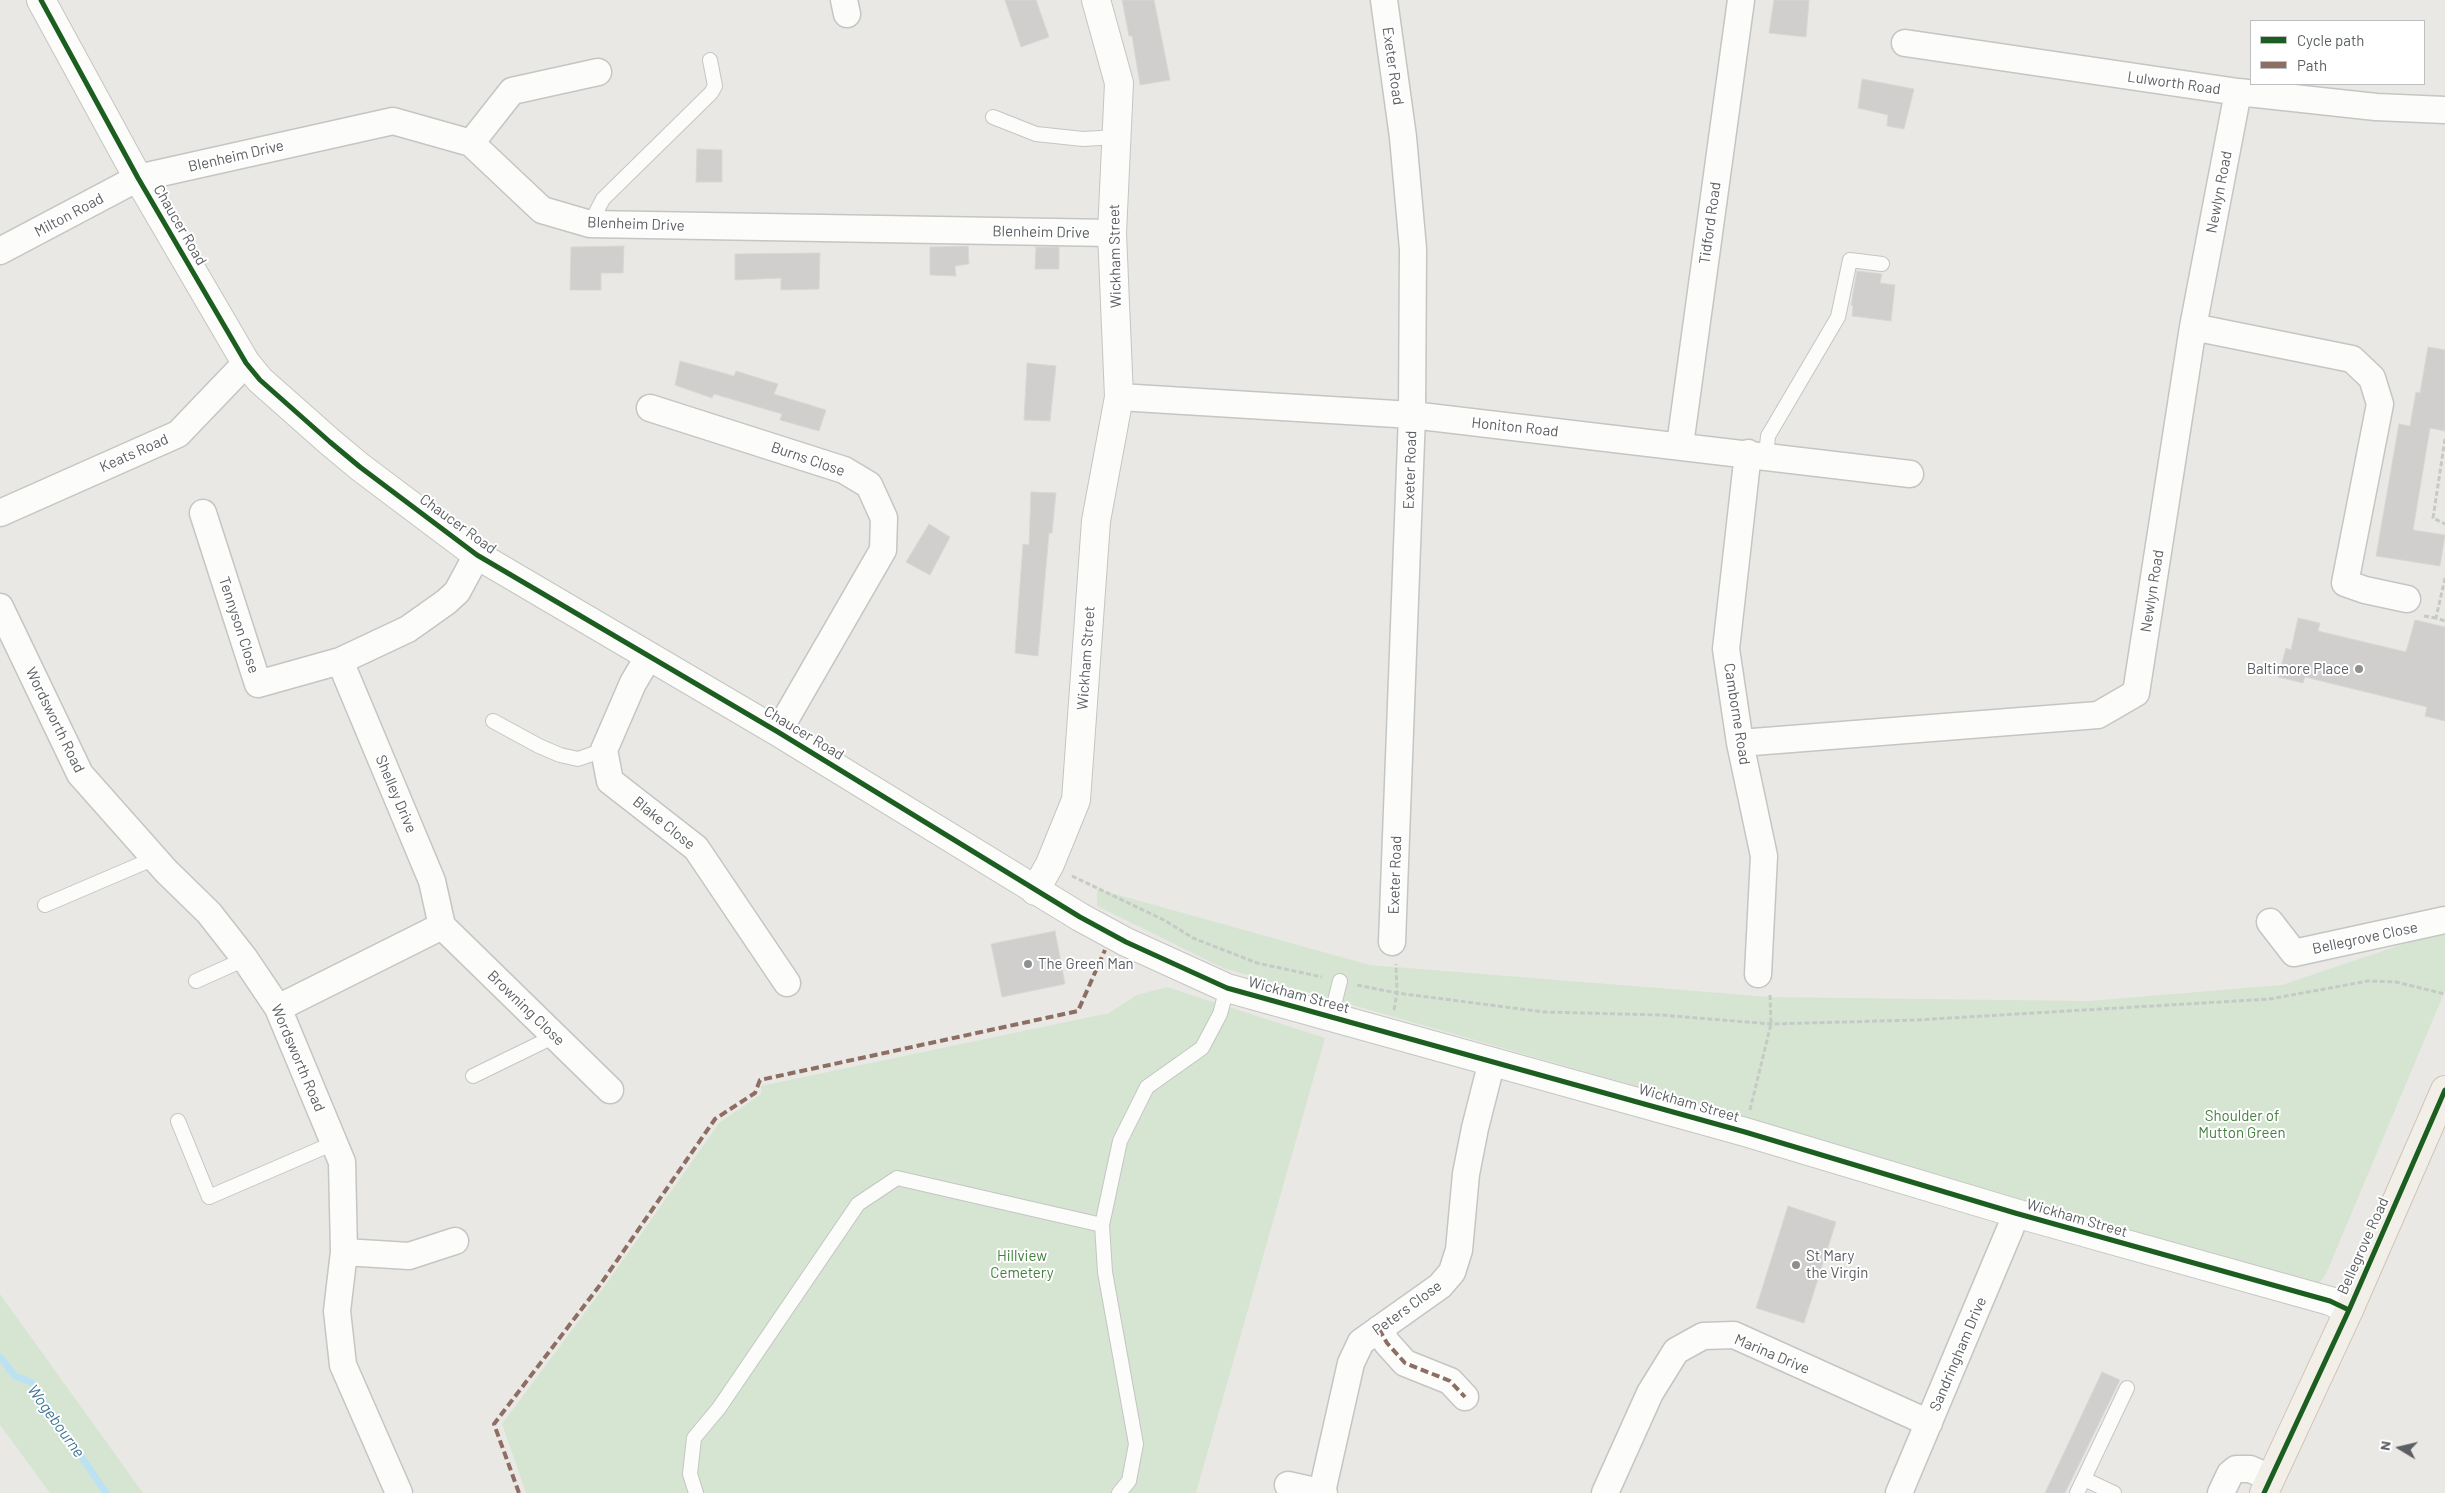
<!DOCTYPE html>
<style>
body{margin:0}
#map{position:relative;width:2445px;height:1493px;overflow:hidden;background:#eae8e5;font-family:Barlow,sans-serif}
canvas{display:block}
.legend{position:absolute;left:2250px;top:20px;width:175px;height:65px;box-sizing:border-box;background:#fff;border:1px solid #bdbfc0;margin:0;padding:6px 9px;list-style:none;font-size:15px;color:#5b5f62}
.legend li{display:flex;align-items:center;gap:10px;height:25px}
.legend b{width:25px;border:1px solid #bdbfc0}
.north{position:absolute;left:2375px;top:1423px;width:50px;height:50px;-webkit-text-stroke:4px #fff;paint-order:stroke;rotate:279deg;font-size:14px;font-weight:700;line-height:20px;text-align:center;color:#5b5f62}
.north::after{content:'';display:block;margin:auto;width:18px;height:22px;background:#5b5f62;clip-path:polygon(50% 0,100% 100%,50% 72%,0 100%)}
</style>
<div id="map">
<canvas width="2445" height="1493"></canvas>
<ul class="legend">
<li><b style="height:6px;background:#1b5e20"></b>Cycle path</li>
<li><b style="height:6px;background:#8d6e63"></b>Path</li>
</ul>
<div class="north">N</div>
</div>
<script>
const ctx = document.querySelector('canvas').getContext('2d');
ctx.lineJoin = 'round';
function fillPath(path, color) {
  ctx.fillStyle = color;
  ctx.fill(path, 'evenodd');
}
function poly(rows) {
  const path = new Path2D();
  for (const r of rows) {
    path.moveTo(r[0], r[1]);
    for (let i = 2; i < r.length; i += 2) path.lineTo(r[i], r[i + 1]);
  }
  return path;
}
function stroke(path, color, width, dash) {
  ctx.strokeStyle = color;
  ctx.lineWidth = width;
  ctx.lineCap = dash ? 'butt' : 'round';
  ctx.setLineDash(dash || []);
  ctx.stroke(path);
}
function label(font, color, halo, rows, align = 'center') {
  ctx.font = font + ' Barlow,sans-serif';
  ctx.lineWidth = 4;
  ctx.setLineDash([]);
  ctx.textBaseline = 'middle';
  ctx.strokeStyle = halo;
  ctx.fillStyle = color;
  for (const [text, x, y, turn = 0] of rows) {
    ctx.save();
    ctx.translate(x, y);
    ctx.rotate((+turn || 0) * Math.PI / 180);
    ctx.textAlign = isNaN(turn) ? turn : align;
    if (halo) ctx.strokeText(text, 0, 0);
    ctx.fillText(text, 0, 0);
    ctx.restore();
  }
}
fillPath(poly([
 [1097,889,1370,965,1771,997,2089,1001,2282,985,2445,930,2445,991,2326,1274,2315,1289,1772,1125,1223,968,1097,906],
 [1167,987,1325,1038,1196,1493,526,1493,502,1424,604,1287,719,1123,761,1094,761,1086,1109,1013,1137,995],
 [0,1294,143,1493,50,1493,0,1425]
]), '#d6e5d2');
stroke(poly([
 [0,1357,15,1376,31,1382,106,1493]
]), '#bce2f1', 7);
const building = poly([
 [1005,0,1036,0,1049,37,1021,47,1005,0],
 [1122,0,1154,0,1170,80,1140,85,1132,36,1129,36,1122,0],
 [1774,0,1809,0,1806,37,1769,33,1774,0],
 [1862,79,1914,89,1904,129,1887,126,1888,115,1858,108,1862,79],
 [697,149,722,150,722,182,696,182,697,149],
 [624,246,623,273,601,273,601,290,570,290,571,247,624,246],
 [968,246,969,264,955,266,956,276,930,275,930,247,968,246],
 [1036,247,1059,247,1059,269,1035,269,1036,247],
 [820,253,819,289,781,290,781,278,735,280,735,254,820,253],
 [1857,271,1882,274,1880,283,1895,285,1891,321,1852,316,1853,306,1851,305,1857,271],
 [2428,347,2445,350,2445,431,2430,428,2413,530,2445,535,2440,566,2376,556,2399,424,2410,426,2416,392,2420,393,2428,347],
 [680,361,734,376,736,371,778,384,774,394,826,410,819,431,780,420,782,414,714,394,712,398,675,385,680,361],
 [1027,363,1056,366,1050,421,1024,420,1027,363],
 [1031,492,1056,493,1052,533,1049,533,1038,656,1015,653,1023,544,1029,545,1031,492],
 [929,524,950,537,930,575,906,562,929,524],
 [2298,618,2320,623,2318,631,2406,652,2415,620,2445,627,2445,721,2425,716,2427,707,2305,677,2303,683,2278,677,2286,648,2291,650,2298,618],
 [1055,931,1065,984,1002,997,991,944,1055,931],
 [1788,1206,1836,1222,1804,1323,1756,1308,1788,1206],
 [2102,1372,2120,1380,2065,1493,2045,1493,2102,1372]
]);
fillPath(building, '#d1cfce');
stroke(building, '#d9d7d4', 1);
const lane = poly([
 [993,117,1036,134,1083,139,1117,137],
 [590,224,603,199,711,93,715,86,710,60],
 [1766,456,1768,436,1838,317,1850,260,1882,264],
 [493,721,539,746,560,755,578,759,604,750],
 [45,905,155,858],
 [196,981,245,959],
 [1331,1017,1340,981],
 [473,1076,555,1036],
 [178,1121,209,1197,334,1143],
 [2084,1479,2114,1493],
 [696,1493,690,1474,694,1438,719,1408,858,1204,897,1178,1102,1225],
 [1119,1493,1129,1481,1136,1444,1105,1272,1102,1225,1120,1141,1147,1087,1202,1048,1220,1014,1227,988],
 [2077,1493,2127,1388]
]);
const street = poly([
 [844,0,847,14],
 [1384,0,1403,137,1413,249,1412,415,1392,942],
 [1905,43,2238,92,2376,107,2445,110],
 [471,143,512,91,598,72],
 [0,251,138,178,393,121,471,143,542,210,590,224,1112,233],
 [2193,327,2352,359,2372,378,2380,404,2345,583,2365,590,2407,599],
 [1119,397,1412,415,1910,474],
 [650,408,844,470,869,485,884,518,883,550,778,732],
 [1680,445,1741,0],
 [1748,453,1726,649,1740,743,1764,856,1758,974],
 [0,513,178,434,246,363],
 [203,513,258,684,340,661],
 [0,607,80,774,166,871,209,913,245,959,278,1008,342,1162,344,1252,337,1311,343,1365,399,1493],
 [649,656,633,683,604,750,610,781,696,848,787,983],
 [1740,743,2098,715,2136,693,2193,327,2238,92],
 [2270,922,2294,953,2445,920],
 [442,926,610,1090],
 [278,1008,442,926,432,881,340,661,408,629,446,602,457,592,477,555],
 [344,1252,409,1256,455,1241],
 [1379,1329,1387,1343,1405,1363,1450,1381,1465,1397],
 [1288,1485,1324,1493],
 [1322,1492,1351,1363,1361,1342,1440,1286,1452,1272,1459,1250,1466,1174,1475,1128,1492,1061],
 [1605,1493,1650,1393,1676,1351,1703,1336,1734,1335,1929,1423],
 [1899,1493,2011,1227,2015,1213],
 [2221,1493,2230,1474,2236,1469,2250,1469,2271,1478]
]);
const secondary = poly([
 [41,0,138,178,246,363,260,380,330,442,360,467,477,555,778,732,1080,917,1126,942,1227,988,1745,1132,2015,1213,2330,1301,2349,1310],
 [1035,891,1050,864,1076,800,1096,521,1119,397,1112,233,1119,83,1096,0]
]);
const primary = poly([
 [2264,1493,2349,1310,2445,1090]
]);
stroke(lane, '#c4c5c5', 16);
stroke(street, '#c4c5c5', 29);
stroke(secondary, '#c4c5c4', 30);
stroke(primary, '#d0c4b5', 30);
stroke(poly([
 [2445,439,2433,518,2445,524],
 [2445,578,2436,618,2445,621],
 [2424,616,2436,618],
 [1072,876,1164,920,1193,938,1257,963,1322,977],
 [1357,985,1397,993,1544,1012,1661,1015,1771,1024,1916,1020,2270,999,2368,981,2396,982,2445,994],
 [1394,1010,1397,993,1396,964],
 [1750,1110,1771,1024,1770,994]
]), '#c6cac7', 3, [5, 2.5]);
stroke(lane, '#fcfcfb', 14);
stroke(street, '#fcfcfb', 26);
stroke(secondary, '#fcfcfb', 28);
stroke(primary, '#f2eee8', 28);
stroke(poly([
 [1379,1329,1387,1343,1405,1363,1450,1381,1465,1397],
 [519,1493,494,1424,600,1285,715,1119,755,1093,760,1080,1078,1011,1105,950]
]), '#8d6e63', 4, [8, 4]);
stroke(poly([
 [41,0,138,178,246,363,260,380,330,442,360,467,477,555,778,732,1080,917,1126,942,1227,988,1745,1132,2015,1213,2330,1301,2349,1310],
 [2264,1493,2349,1310,2445,1090]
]), '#1b5e20', 5);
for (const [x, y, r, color] of [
 [2359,669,5,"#8d8f90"],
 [1028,964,5,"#8d8f90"],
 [1796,1265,5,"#8d8f90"]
]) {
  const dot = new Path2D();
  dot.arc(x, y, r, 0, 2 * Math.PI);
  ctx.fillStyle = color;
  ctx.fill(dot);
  stroke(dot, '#fff', 2);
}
label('15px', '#5b5f62', '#fff', [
 ["Exeter Road",1393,66,82],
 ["Lulworth Road",2174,83,8],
 ["Blenheim Drive",236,156,-13],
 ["Newlyn Road",2219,192,-79],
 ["Milton Road",69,215,-28],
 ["Tidford Road",1710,223,-82],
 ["Blenheim Drive",636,224,2],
 ["Chaucer Road",180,225,60],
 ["Blenheim Drive",1041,232,1],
 ["Wickham Street",1115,256,-91],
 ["Honiton Road",1515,427,6],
 ["Keats Road",134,453,-24],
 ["Burns Close",808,459,19],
 ["Exeter Road",1410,470,-88],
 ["Chaucer Road",458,524,36],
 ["Newlyn Road",2152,591,-81],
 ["Tennyson Close",239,625,72],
 ["Wickham Street",1086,658,-86],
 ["Camborne Road",1737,714,81],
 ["Wordsworth Road",55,720,64],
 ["Chaucer Road",804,733,31],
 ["Shelley Drive",396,794,67],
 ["Blake Close",664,823,39],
 ["Exeter Road",1395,875,-88],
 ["Bellegrove Close",2365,938,-12],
 ["Wickham Street",1299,995,15],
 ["Browning Close",526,1008,44],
 ["Wordsworth Road",298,1058,67],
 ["Wickham Street",1689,1103,16],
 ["Wickham Street",2077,1218,16],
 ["Bellegrove Road",2363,1246,-66],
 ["Peters Close",1407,1308,-36],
 ["Marina Drive",1772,1354,23],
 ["Sandringham Drive",1958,1354,-67]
]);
label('15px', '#5b5f62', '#fff', [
 ["Baltimore Place",2349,669,"right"],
 ["The Green Man",1038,964],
 ["St Mary",1806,1256],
 ["the Virgin",1806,1273]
], 'left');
label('15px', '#437f3d', '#fff', [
 ["Shoulder of",2242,1116],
 ["Mutton Green",2242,1133],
 ["Hillview",1022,1256],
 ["Cemetery",1022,1273]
]);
label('italic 16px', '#437796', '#fff', [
 ["Wogebourne",56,1421,54]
]);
</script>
